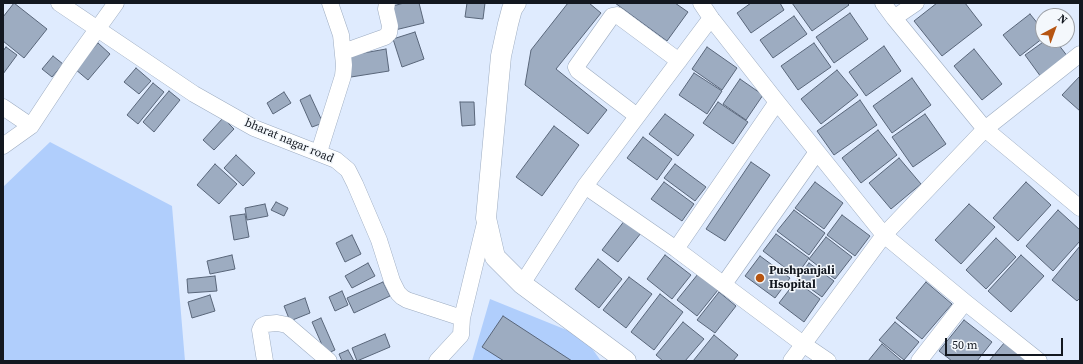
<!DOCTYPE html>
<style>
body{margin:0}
#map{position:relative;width:1083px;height:364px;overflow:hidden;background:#dfebfe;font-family:"Source Serif 4",serif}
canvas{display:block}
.frame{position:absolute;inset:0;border:4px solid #131820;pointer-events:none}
.north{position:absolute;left:1035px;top:8px;width:40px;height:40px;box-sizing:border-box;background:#f4f8fc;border:1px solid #9a9ea4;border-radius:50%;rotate:41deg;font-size:11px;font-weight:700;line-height:16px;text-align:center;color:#131820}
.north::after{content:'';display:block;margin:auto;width:14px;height:18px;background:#b65512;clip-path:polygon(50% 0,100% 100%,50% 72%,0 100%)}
.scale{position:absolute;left:945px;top:338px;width:118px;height:18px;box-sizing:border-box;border:2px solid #131820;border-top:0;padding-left:5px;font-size:12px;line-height:14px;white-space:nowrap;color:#131820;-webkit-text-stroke:3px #f4f8fc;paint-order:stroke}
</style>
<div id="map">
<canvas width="1083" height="364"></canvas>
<div class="frame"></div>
<div class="north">N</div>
<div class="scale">50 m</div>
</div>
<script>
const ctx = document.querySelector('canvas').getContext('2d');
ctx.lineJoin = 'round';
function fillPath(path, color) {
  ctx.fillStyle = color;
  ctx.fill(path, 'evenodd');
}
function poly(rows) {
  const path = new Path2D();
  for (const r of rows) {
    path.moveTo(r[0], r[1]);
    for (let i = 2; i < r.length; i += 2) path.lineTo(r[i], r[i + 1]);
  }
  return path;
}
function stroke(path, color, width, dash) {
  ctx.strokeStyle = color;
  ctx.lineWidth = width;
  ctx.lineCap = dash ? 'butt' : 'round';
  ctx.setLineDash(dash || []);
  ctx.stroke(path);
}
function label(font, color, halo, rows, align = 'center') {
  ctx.font = font + ' "Source Serif 4",serif';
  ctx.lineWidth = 3;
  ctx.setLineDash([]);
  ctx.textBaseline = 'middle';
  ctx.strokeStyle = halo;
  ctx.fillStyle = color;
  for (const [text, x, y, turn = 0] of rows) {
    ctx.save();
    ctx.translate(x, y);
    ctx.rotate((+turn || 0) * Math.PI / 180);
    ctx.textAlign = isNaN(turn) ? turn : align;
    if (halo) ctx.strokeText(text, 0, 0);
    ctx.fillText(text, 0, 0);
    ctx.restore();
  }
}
fillPath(poly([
 [50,142,172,206,185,361,3,361,3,187],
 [490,299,584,337,601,361,472,361]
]), '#b0cefc');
const building = poly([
 [14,3,47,29,24,58,3,41,3,17,14,3],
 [404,3,419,3,424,23,395,30,389,7,404,3],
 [467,3,485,3,483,19,465,17,467,3],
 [568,3,589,3,601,13,556,69,607,110,588,134,525,85,531,50,568,3],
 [615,3,675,3,688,12,667,41,615,3],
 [751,3,780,3,784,10,751,33,737,13,751,3],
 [792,3,847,3,849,5,812,31,792,3],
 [937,3,965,3,982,25,942,56,914,21,937,3],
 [850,13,868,39,834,63,816,37,850,13],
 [1030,14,1043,30,1043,38,1020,56,1003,35,1030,14],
 [794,16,807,34,773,58,760,40,794,16],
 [415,32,424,59,402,67,393,39,415,32],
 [1046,40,1055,40,1068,57,1041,77,1025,55,1046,40],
 [98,43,110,54,88,80,75,69,98,43],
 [814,43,831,67,798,90,781,66,814,43],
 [884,46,901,71,866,96,849,72,884,46],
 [6,47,17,55,3,74,3,51,6,47],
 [707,47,737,68,722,90,692,69,707,47],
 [386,49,389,71,351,77,347,56,386,49],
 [974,49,1002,84,982,100,954,66,974,49],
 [53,56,63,64,52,77,42,69,53,56],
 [136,68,151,81,139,94,124,82,136,68],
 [837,70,858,95,821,124,801,99,837,70],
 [694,73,722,91,707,114,679,95,694,73],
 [1080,76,1080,111,1062,95,1080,76],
 [912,78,931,105,892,133,873,106,912,78],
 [740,79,763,95,746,120,723,104,740,79],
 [153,83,164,92,138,124,127,115,153,83],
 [169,91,180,100,154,132,143,122,169,91],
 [284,92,291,103,273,114,267,103,284,92],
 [310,95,323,123,312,127,300,100,310,95],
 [860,100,877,125,834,155,817,131,860,100],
 [460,102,474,102,475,125,462,126,460,102],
 [718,102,748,122,733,144,703,123,718,102],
 [665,114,694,135,678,156,649,134,665,114],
 [925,114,946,144,913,167,892,137,925,114],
 [223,118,234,129,214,150,203,140,223,118],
 [554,126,579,145,542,196,516,177,554,126],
 [878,130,897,155,861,183,842,158,878,130],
 [643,137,672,159,657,180,627,158,643,137],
 [236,155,255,173,243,186,224,168,236,155],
 [899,158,921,184,891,209,869,183,899,158],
 [751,162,770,175,725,241,706,229,751,162],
 [215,164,237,184,219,204,197,185,215,164],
 [675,164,706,187,695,201,664,178,675,164],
 [664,182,694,204,682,221,651,199,664,182],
 [815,182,843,203,824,229,795,208,815,182],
 [1026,182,1051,205,1018,241,993,218,1026,182],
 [276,202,288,208,284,216,271,210,276,202],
 [265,204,268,216,247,220,245,208,265,204],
 [969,204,995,227,961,264,935,240,969,204],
 [794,210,825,233,809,255,777,231,794,210],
 [1058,210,1080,230,1080,241,1053,271,1026,246,1058,210],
 [245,214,249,237,234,240,230,216,245,214],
 [842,215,870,236,855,256,827,235,842,215],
 [625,220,641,233,618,262,602,250,625,220],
 [776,234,809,258,796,276,763,251,776,234],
 [352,235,361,254,345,262,336,243,352,235],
 [826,237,852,257,835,279,809,259,826,237],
 [996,238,1016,257,986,289,966,270,996,238],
 [1080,246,1080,298,1077,301,1052,280,1080,246],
 [232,255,235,269,210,274,207,261,232,255],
 [665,255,691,275,672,299,647,279,665,255],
 [1021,255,1044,276,1011,312,988,291,1021,255],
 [760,256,790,278,775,298,745,276,760,256],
 [598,259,622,279,599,308,575,289,598,259],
 [368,263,375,276,352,288,345,276,368,263],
 [809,263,834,281,822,297,797,279,809,263],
 [698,274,718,290,697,316,677,300,698,274],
 [215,276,217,291,188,293,187,279,215,276],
 [629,277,652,294,626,328,603,310,629,277],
 [796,281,820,299,804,322,779,303,796,281],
 [383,282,390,296,354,313,347,298,383,282],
 [926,282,952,304,922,339,896,318,926,282],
 [342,291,348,305,335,311,329,297,342,291],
 [719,292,736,306,715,333,697,320,719,292],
 [660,294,683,312,654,350,631,332,660,294],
 [210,295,215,311,192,318,188,302,210,295],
 [305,298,310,313,290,321,284,306,305,298],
 [503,316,572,361,504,361,482,347,503,316],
 [321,318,335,350,326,354,312,322,321,318],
 [964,320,992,342,977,361,952,361,939,351,964,320],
 [683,322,704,339,685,361,663,361,656,355,683,322],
 [895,322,919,342,904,360,879,340,895,322],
 [385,334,390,347,357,361,352,348,385,334],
 [714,335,738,355,733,361,693,361,714,335],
 [1005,342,1028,361,989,361,1005,342],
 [882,344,902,361,868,361,882,344],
 [348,350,354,361,342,361,339,354,348,350]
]);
fillPath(building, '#9dacc1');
stroke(building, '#59667a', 1);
const minor = poly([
 [59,3,194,94,254,128,336,160,348,170,355,184,379,240,392,281,398,293,402,297,407,300,462,318],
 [701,3,711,18,777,102,884,235,965,302,1039,361],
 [883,3,894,18,985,129,1080,208],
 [894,18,916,3],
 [343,52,385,37,389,33,390,26,386,9,387,3],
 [3,107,31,126],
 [637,116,578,71,576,67,612,16,617,15,679,61],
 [3,146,31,126,70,67,116,3],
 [319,152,343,76,344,65,341,35,330,3],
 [585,186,676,249,803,344,828,361],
 [676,249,777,102],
 [522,284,585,186,711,18],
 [724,284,817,152],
 [265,361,260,330,262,326,266,324,277,323,287,325,329,361],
 [437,361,461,335,462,318,486,219],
 [791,361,884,235,985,129,1080,54],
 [919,361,965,302]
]);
const tertiary = poly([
 [516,3,512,9,508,24,501,56,486,218,495,257,522,284,626,361]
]);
stroke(minor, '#9dacc1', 17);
stroke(tertiary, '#9dacc1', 21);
stroke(minor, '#fff', 16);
stroke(tertiary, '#fff', 20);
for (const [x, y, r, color] of [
 [760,278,5,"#b65512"]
]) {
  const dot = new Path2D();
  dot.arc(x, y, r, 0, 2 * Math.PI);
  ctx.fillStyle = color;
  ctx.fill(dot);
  stroke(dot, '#f4f8fc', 1.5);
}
label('12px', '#131820', '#f4f8fc', [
 ["bharat nagar road",289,141,23]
]);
label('bold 12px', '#131820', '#f4f8fc', [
 ["Pushpanjali",769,271],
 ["Hsopital",769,285]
], 'left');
</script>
